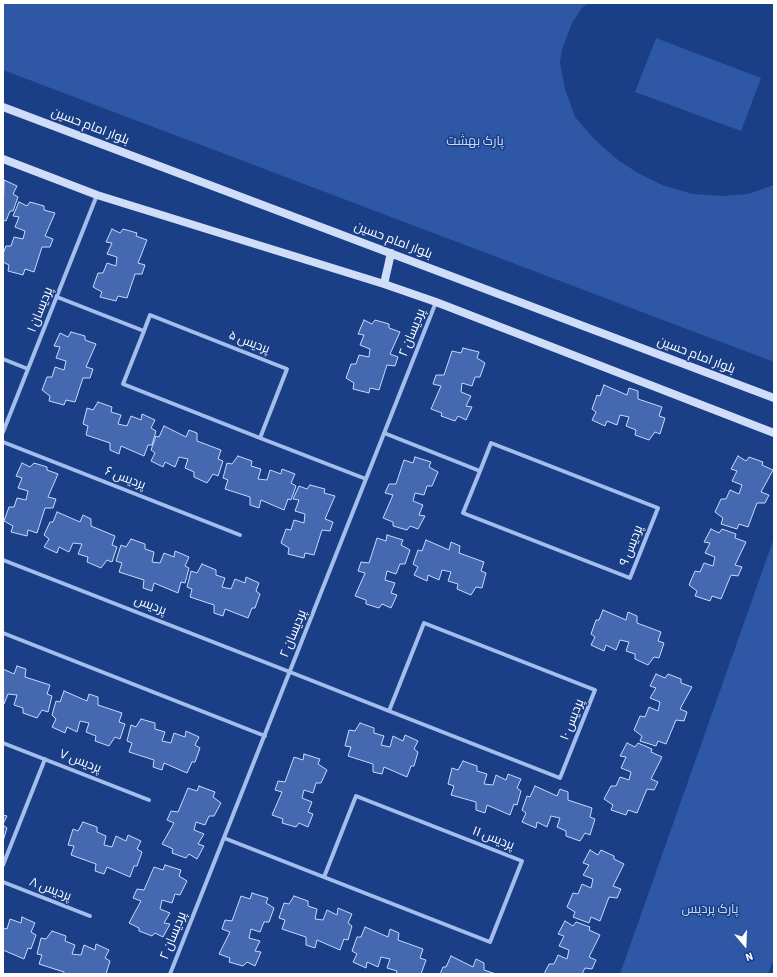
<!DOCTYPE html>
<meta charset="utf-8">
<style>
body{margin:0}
#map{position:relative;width:777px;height:977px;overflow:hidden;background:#1b3f87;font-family:"Source Sans 3",sans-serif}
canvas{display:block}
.frame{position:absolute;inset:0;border:4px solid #fff;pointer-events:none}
.north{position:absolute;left:725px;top:925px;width:40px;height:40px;-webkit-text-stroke:3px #1b3f87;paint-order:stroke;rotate:161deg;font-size:11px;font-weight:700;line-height:16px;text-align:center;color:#fff}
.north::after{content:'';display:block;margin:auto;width:14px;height:18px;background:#fff;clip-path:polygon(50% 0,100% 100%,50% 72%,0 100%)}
</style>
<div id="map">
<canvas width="777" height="977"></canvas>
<div class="frame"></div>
<div class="north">N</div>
</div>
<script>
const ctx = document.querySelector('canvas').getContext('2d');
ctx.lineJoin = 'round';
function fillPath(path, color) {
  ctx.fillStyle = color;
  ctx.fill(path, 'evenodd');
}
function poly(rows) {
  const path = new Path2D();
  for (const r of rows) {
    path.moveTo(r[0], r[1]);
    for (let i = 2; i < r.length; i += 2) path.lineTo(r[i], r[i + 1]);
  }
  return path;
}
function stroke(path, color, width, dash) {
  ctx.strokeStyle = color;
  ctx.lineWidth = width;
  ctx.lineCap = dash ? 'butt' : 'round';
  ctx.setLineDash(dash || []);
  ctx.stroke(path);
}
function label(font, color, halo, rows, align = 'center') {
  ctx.font = font + ' "Source Sans 3",Cairo,sans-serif';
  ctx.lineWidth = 3;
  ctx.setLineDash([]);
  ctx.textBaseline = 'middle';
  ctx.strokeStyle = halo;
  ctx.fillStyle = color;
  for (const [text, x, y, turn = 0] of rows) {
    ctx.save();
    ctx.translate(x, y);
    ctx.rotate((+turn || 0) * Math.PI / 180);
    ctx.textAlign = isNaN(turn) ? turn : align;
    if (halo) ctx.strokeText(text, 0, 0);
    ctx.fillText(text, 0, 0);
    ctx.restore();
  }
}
fillPath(poly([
 [3,3,588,3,581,9,572,23,562,49,560,63,565,89,575,117,594,139,618,160,638,173,662,185,693,194,723,196,748,194,774,185,774,362,3,70],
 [656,38,761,78,741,131,635,92],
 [774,538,774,958,768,974,620,974]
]), '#2e57a5');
const building = poly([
 [4,180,17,186,13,194,18,197,13,211,10,211,6,221,3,220,4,180],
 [19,202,27,206,30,202,44,206,44,210,55,213,45,236,53,239,50,247,42,247,34,272,25,269,23,275,8,271,9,265,3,262,3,254,6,246,11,246,14,237,23,239,25,231,15,227,19,217,13,216,19,202],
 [112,229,120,233,123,229,137,233,136,236,147,240,138,263,145,265,142,274,135,274,127,298,118,296,116,301,100,297,102,292,93,287,98,273,103,273,107,263,116,266,117,257,107,254,112,243,106,242,112,229],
 [364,320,372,324,375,320,389,324,389,328,400,332,390,354,398,357,395,366,387,365,379,390,370,388,369,393,353,389,354,383,346,378,351,364,356,364,359,355,369,357,370,349,360,345,364,335,358,334,364,320],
 [71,332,85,336,85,340,96,344,86,367,93,369,90,378,83,378,75,402,66,400,64,405,49,401,50,396,42,390,47,377,52,377,55,367,64,370,66,361,56,358,60,347,54,346,60,333,68,337,71,332],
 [463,348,479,352,477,358,485,363,480,377,475,377,472,386,462,383,461,392,471,396,466,406,472,407,466,420,458,416,455,421,441,416,442,413,431,409,441,386,433,384,436,375,444,375,452,351,461,353,463,348],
 [604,385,627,395,629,388,638,391,638,399,662,407,659,416,665,418,660,434,655,432,649,440,635,435,636,430,626,426,629,417,620,415,617,425,607,421,605,426,592,420,596,412,592,409,597,395,600,396,604,385],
 [98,402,112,407,111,412,121,415,118,424,127,426,131,416,141,420,142,414,155,420,151,428,156,431,152,445,148,445,144,456,121,446,119,454,110,450,110,443,86,435,88,426,83,424,87,408,93,410,98,402],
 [164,426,186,437,189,430,197,433,197,441,221,450,218,459,223,461,218,476,213,474,207,483,194,477,194,472,185,468,188,459,179,457,175,467,165,462,163,467,151,461,155,453,151,450,156,436,159,437,164,426],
 [238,456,252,461,251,466,261,469,258,479,267,480,270,470,281,474,282,469,295,474,291,483,296,486,291,500,288,499,284,510,261,500,259,508,250,505,250,497,225,489,228,480,223,478,227,463,232,464,238,456],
 [738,456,746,461,749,457,763,462,762,465,773,470,761,492,769,495,765,503,757,503,748,527,739,524,737,529,721,524,723,518,715,512,721,499,726,499,730,490,739,494,742,485,732,481,737,471,731,469,738,456],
 [415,457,431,462,429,467,438,472,432,486,427,486,424,495,415,493,413,501,423,505,419,515,425,516,418,529,410,526,407,530,393,526,393,522,383,518,393,495,385,493,389,484,396,484,404,460,413,463,415,457],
 [22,463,30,467,34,463,47,467,47,470,58,474,48,497,56,499,53,508,45,508,37,533,28,530,27,536,11,532,13,526,4,521,9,507,14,507,17,498,26,500,28,491,18,488,22,478,16,476,22,463],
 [310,485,325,489,324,493,335,496,325,519,333,522,330,531,322,530,314,555,305,553,304,558,288,554,289,548,281,543,286,529,291,530,294,520,304,523,305,514,295,511,299,500,293,499,299,486,307,489,310,485],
 [57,512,80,522,83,515,91,519,91,526,115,536,112,545,117,547,112,562,107,560,101,568,87,562,88,557,78,554,82,544,73,543,69,552,59,547,57,553,44,547,49,539,44,535,50,522,53,522,57,512],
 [711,529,719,533,722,529,736,534,735,538,746,542,735,565,742,567,738,576,731,575,721,599,712,596,710,601,695,596,697,591,689,585,695,571,700,572,704,563,713,566,715,557,705,553,710,543,704,542,711,529],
 [387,535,403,540,401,545,410,550,405,564,400,564,396,574,387,571,385,580,395,583,391,593,397,595,391,608,382,604,379,608,366,604,366,600,355,596,365,573,358,571,361,562,369,563,377,538,386,541,387,535],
 [131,539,145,544,145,549,154,552,152,562,160,563,164,553,174,557,175,551,189,557,185,566,189,568,185,583,181,582,178,593,154,583,152,591,143,588,144,580,119,572,122,563,116,561,121,545,126,547,131,539],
 [426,540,449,550,451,542,460,546,459,553,484,562,481,571,486,573,482,588,476,587,471,595,457,589,458,584,448,581,451,572,442,570,439,580,428,575,427,581,414,575,418,567,413,564,418,550,422,551,426,540],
 [202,564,216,570,216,575,225,578,222,587,231,589,235,579,245,583,246,577,259,583,256,591,260,594,255,608,252,608,248,618,225,609,223,616,214,613,214,605,190,597,192,589,187,587,191,571,197,573,202,564],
 [603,610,626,620,628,612,637,616,637,623,661,632,658,641,664,643,659,658,654,657,648,665,635,659,635,654,626,651,629,642,620,640,616,650,606,645,604,651,591,645,595,637,591,634,596,620,599,620,603,610],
 [17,666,26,669,25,677,50,685,47,694,52,696,48,712,42,710,37,718,23,713,23,708,14,705,17,695,8,694,4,704,3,703,3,669,14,674,17,666],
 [656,674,665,678,668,674,681,679,681,683,692,687,680,709,687,712,684,721,676,720,666,744,658,741,656,746,640,741,642,736,634,730,640,716,645,717,649,707,658,711,660,702,650,698,656,688,650,686,656,674],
 [64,691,87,701,89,694,98,697,98,705,122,713,119,722,125,724,120,739,115,737,109,746,95,741,96,736,86,732,89,723,80,721,77,732,67,727,65,733,52,727,56,719,52,715,56,701,60,702,64,691],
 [141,719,155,723,155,729,165,732,162,741,171,743,174,733,185,737,186,731,199,737,195,745,200,748,195,762,192,762,187,773,164,763,162,770,153,767,154,760,129,752,132,743,127,741,131,725,136,727,141,719],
 [360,723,374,728,374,733,384,736,381,745,390,747,393,736,403,741,405,735,418,741,414,749,418,752,414,766,411,766,407,777,384,767,382,774,373,772,373,764,348,756,351,747,345,746,349,730,355,731,360,723],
 [627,743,635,747,638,743,652,749,651,752,662,757,651,779,658,782,654,790,647,789,637,813,628,810,626,815,611,810,613,805,604,799,611,786,616,786,620,777,629,780,631,772,621,768,626,757,620,756,627,743],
 [304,754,320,759,318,764,327,770,321,783,316,783,313,793,304,790,302,798,312,802,308,812,313,814,308,827,299,823,296,827,282,823,283,819,272,815,282,792,275,790,278,781,285,782,294,757,303,760,304,754],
 [463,761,477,766,477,771,487,774,484,784,493,785,496,775,506,780,508,774,521,779,517,788,521,791,517,805,514,804,510,815,487,805,485,813,476,810,476,802,451,795,454,786,448,784,452,768,458,770,463,761],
 [199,786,215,792,213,797,221,803,214,816,209,816,205,825,196,822,194,830,204,834,198,844,204,846,197,859,189,854,186,858,172,853,173,849,162,844,174,823,167,820,171,811,178,812,188,788,197,791,199,786],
 [535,786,557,796,560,789,568,792,568,800,592,808,590,817,595,819,590,835,585,833,580,841,566,836,566,831,557,827,560,818,551,816,547,827,537,822,536,828,522,822,526,813,522,810,527,796,530,797,535,786],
 [3,815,7,816,3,824,3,815],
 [83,822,97,827,97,832,106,836,104,845,112,847,116,836,126,841,128,835,141,841,137,849,142,852,137,866,134,866,130,877,107,867,104,874,95,871,96,864,71,855,74,846,68,845,73,829,78,831,83,822],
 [3,825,7,828,3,841,3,825],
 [590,850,598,855,601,850,614,856,614,859,624,864,613,886,621,889,617,898,609,897,600,921,591,917,589,923,573,917,575,912,567,907,573,893,578,894,582,884,591,888,593,879,583,875,589,865,583,863,590,850],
 [165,865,181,870,179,876,187,881,180,895,175,894,172,903,162,900,160,909,170,913,164,923,170,924,163,937,155,933,152,936,139,931,139,928,129,923,141,901,133,898,137,889,144,890,154,867,163,870,165,865],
 [252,893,268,898,266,903,274,908,269,922,264,922,260,932,251,929,249,938,260,941,255,951,261,952,255,966,247,962,243,966,229,962,230,958,219,954,230,932,222,929,225,920,232,921,241,896,250,899,252,893],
 [294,896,308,901,308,906,317,909,315,919,323,920,327,910,337,915,338,908,352,914,348,923,352,926,348,940,344,939,340,950,317,940,315,948,306,945,306,937,282,929,285,920,279,918,284,903,289,904,294,896],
 [22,917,35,923,31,932,36,935,31,949,28,948,24,959,3,950,3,928,7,929,10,919,21,923,22,917],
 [565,921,573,926,576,922,590,927,589,930,600,935,589,957,596,960,592,969,585,968,582,974,544,974,549,964,554,964,558,955,567,959,569,950,559,946,564,936,558,934,565,921],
 [365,927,388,937,390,929,399,933,398,940,423,949,420,958,426,960,421,974,396,974,397,971,387,968,390,959,381,957,378,967,367,962,366,968,353,962,357,954,352,951,357,937,361,937,365,927],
 [52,931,66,936,65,941,75,945,72,954,81,955,84,945,95,950,96,944,109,950,105,958,110,961,106,974,64,974,64,972,39,964,42,955,37,954,41,938,46,939,52,931],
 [451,956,473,967,476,959,484,963,484,970,496,974,440,974,443,967,446,967,451,956]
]);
fillPath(building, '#4469b0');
stroke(building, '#c9d9f9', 1);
stroke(poly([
 [57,297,144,331,123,384,260,438,287,369,150,315,144,331],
 [3,359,28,369],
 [3,432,97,195],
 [384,433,480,471,463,513,630,578,658,508,491,443,480,471],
 [260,438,366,479],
 [3,442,240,535],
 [3,560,290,672,389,711,560,778,595,690,424,623,389,711],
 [3,633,265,736],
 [3,743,149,800],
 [224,838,490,942,522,861,356,796,324,877],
 [3,865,45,759],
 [3,882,90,916],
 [170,974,436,302]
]), '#a4bdec', 4);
stroke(poly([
 [3,107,774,398],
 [3,159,97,195,384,284,436,302,774,433],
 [384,284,391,253]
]), '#d0ddf9', 8);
label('13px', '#fff', '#1b3f87', [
 ["بلوار امام حسین",90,127,21],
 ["بلوار امام حسین",393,241,21],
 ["پردیسان ۱",41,310,-68],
 ["پردیسان ۲",413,333,-68],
 ["پردیس ۵",249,343,21],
 ["بلوار امام حسین",696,356,21],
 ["پردیس ۶",125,479,21],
 ["پردیس ۹",632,546,-68],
 ["پردیس",150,606,21],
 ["پردیسان ۲",294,634,-68],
 ["پردیس ۱۰",573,720,-68],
 ["پردیس ۷",80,762,21],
 ["پردیس ۱۱",493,839,21],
 ["پردیس ۸",50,890,21],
 ["پردیسان ۲",174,936,-68]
]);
label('13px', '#c9d9f9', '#1b3f87', [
 ["پارک بهشت",475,142],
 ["پارک پردیس",710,910]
]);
</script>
